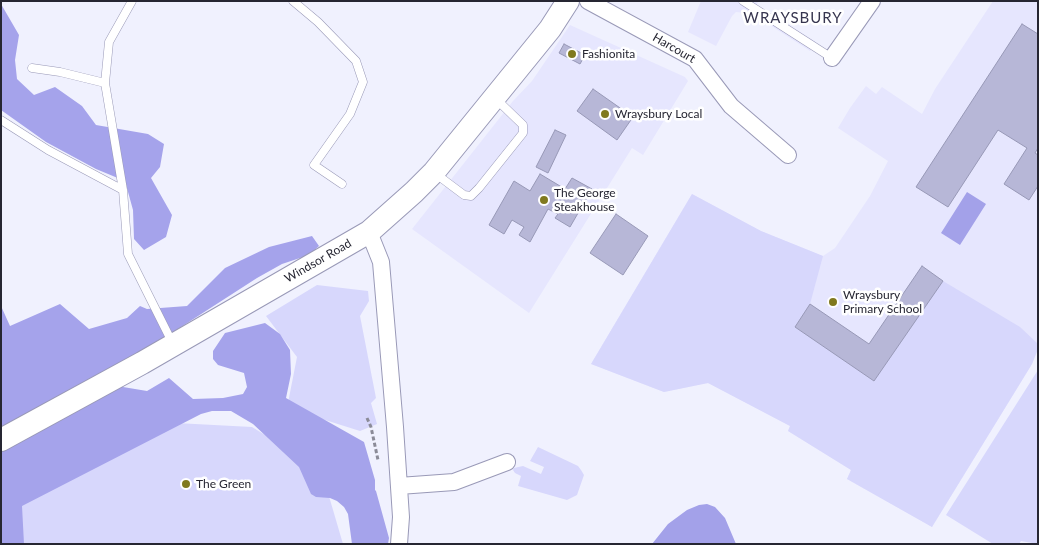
<!DOCTYPE html>
<style>
body{margin:0}
#map{position:relative;width:1039px;height:545px;overflow:hidden;background:#f0f1fe;font-family:Lato,sans-serif}
canvas{display:block}
.frame{position:absolute;inset:0;border:2px solid #262632;pointer-events:none}
</style>
<div id="map">
<canvas width="1039" height="545"></canvas>
<div class="frame"></div>
</div>
<script>
const ctx = document.querySelector('canvas').getContext('2d');
ctx.lineJoin = 'round';
function fillPath(path, color) {
  ctx.fillStyle = color;
  ctx.fill(path, 'evenodd');
}
function poly(rows) {
  const path = new Path2D();
  for (const r of rows) {
    path.moveTo(r[0], r[1]);
    for (let i = 2; i < r.length; i += 2) path.lineTo(r[i], r[i + 1]);
  }
  return path;
}
function stroke(path, color, width, dash) {
  ctx.strokeStyle = color;
  ctx.lineWidth = width;
  ctx.lineCap = dash ? 'butt' : 'round';
  ctx.setLineDash(dash || []);
  ctx.stroke(path);
}
function label(font, color, halo, rows, align = 'center') {
  ctx.font = font + ' Lato,sans-serif';
  ctx.lineWidth = 5;
  ctx.setLineDash([]);
  ctx.textBaseline = 'middle';
  ctx.strokeStyle = halo;
  ctx.fillStyle = color;
  for (const [text, x, y, turn = 0] of rows) {
    ctx.save();
    ctx.translate(x, y);
    ctx.rotate((+turn || 0) * Math.PI / 180);
    ctx.textAlign = isNaN(turn) ? turn : align;
    if (halo) ctx.strokeText(text, 0, 0);
    ctx.fillText(text, 0, 0);
    ctx.restore();
  }
}
fillPath(poly([
 [701,1,758,1,757,5,816,42,810,51,753,14,736,12,732,16,716,46,688,32],
 [993,1,1038,1,1038,349,1032,364,932,527,847,479,851,470,788,431,790,426,708,383,664,392,591,364,692,194,761,231,823,256,835,248,870,196,888,161,838,128,850,108,866,86,876,94,882,87,922,114,935,89],
 [570,25,685,77,688,81,643,155,632,148,529,313,412,229,513,101,532,81]
]), '#e6e6fe');
fillPath(poly([
 [692,194,761,231,823,256,810,304,795,327,874,381,943,281,1020,327,1038,344,1038,349,1032,364,932,527,847,479,851,470,788,431,790,426,708,383,664,392,591,364],
 [317,285,368,291,369,301,360,316,376,398,371,403,377,424,360,431,287,408,297,357,266,316],
 [1038,370,1038,544,1021,541,1019,544,993,544,946,515],
 [176,423,252,427,321,469,343,544,23,544,21,499],
 [538,447,578,466,581,470,584,475,577,495,567,500,518,486,521,476,515,473,513,470,514,468,523,466,541,474,544,467,530,461]
]), '#d7d7fc');
fillPath(poly([
 [1,4,19,35,15,60,17,79,34,95,55,87,82,106,96,125,148,134,164,144,160,167,151,178,172,215,166,237,144,250,134,239,133,210,125,181,96,169,46,142,1,110],
 [312,236,319,246,309,255,282,264,257,278,150,347,117,386,147,391,169,378,193,399,223,398,243,394,247,387,244,373,218,365,213,359,213,351,225,333,265,323,280,334,290,350,291,374,286,398,364,442,375,480,375,490,376,491,389,538,388,544,352,544,348,514,344,507,337,501,330,498,316,497,311,494,299,467,253,424,231,411,212,411,201,414,22,506,24,544,1,544,1,306,10,326,60,304,89,329,127,318,140,306,147,309,187,306,225,268,269,247]
]), '#a5a3eb');
fillPath(poly([
 [967,192,986,204,960,245,941,233],
 [707,504,715,507,725,518,736,544,652,544,668,524,687,510,699,505]
]), '#a3a1e9');
const building = poly([
 [1022,24,1038,34,1038,148,1035,153,1038,155,1038,186,1029,200,1004,184,1027,148,998,130,948,207,916,187,1022,24],
 [564,44,585,55,580,64,559,53,564,44],
 [593,89,633,117,617,140,577,111,593,89],
 [555,130,566,135,548,173,536,167,555,130],
 [540,174,565,189,572,178,592,189,570,227,555,218,558,214,548,209,530,242,519,235,524,227,512,220,504,234,489,225,514,181,530,191,540,174],
 [616,214,648,236,623,275,590,253,616,214],
 [922,266,943,281,874,381,795,327,810,304,869,344,922,266]
]);
fillPath(building, '#b7b7d7');
stroke(building, '#9899b7', 1);
const lane = poly([
 [293,1,318,22,356,61,363,82,350,114,314,165,342,184],
 [743,1,832,58],
 [32,68,60,72,105,83],
 [1,120,48,150,123,190,128,254,172,342],
 [436,174,464,195,471,196,479,188,523,133,523,125,496,99],
 [123,190,105,83,109,42,132,1]
]);
const street = poly([
 [588,1,695,59,731,106,788,155],
 [832,58,872,1],
 [369,232,381,262,395,427,401,517,399,544],
 [399,486,454,482,507,462]
]);
const secondary = poly([
 [1,440,142,363,369,232,414,192,434,172,550,29,568,1]
]);
stroke(lane, '#9999b7', 9);
stroke(street, '#9999b7', 18);
stroke(secondary, '#9999b7', 24);
stroke(poly([
 [367,418,371,427,378,460]
]), '#8b8b98', 3, [4, 2.5]);
stroke(lane, '#fff', 8);
stroke(street, '#fff', 16);
stroke(secondary, '#fff', 22);
for (const [x, y, r, color] of [
 [572,54,5,"#80791e"],
 [605,114,5,"#80791e"],
 [544,200,5,"#80791e"],
 [833,302,5,"#80791e"],
 [186,484,5,"#80791e"]
]) {
  const dot = new Path2D();
  dot.arc(x, y, r, 0, 2 * Math.PI);
  ctx.fillStyle = color;
  ctx.fill(dot);
  stroke(dot, '#fff', 2);
}
label('12px', '#262632', '#fff', [
 ["Harcourt",674,48,30],
 ["Windsor Road",318,261,-30]
]);
label('12px', '#262632', '#fff', [
 ["Fashionita",582,54],
 ["Wraysbury Local",615,114],
 ["The George",554,193],
 ["Steakhouse",554,207],
 ["Wraysbury",843,295],
 ["Primary School",843,309],
 ["The Green",196,484]
], 'left');
ctx.letterSpacing = '1px';
label('15px', '#36354f', '#fff', [
 ["WRAYSBURY",793,18]
]);
ctx.letterSpacing = '0px';
</script>
